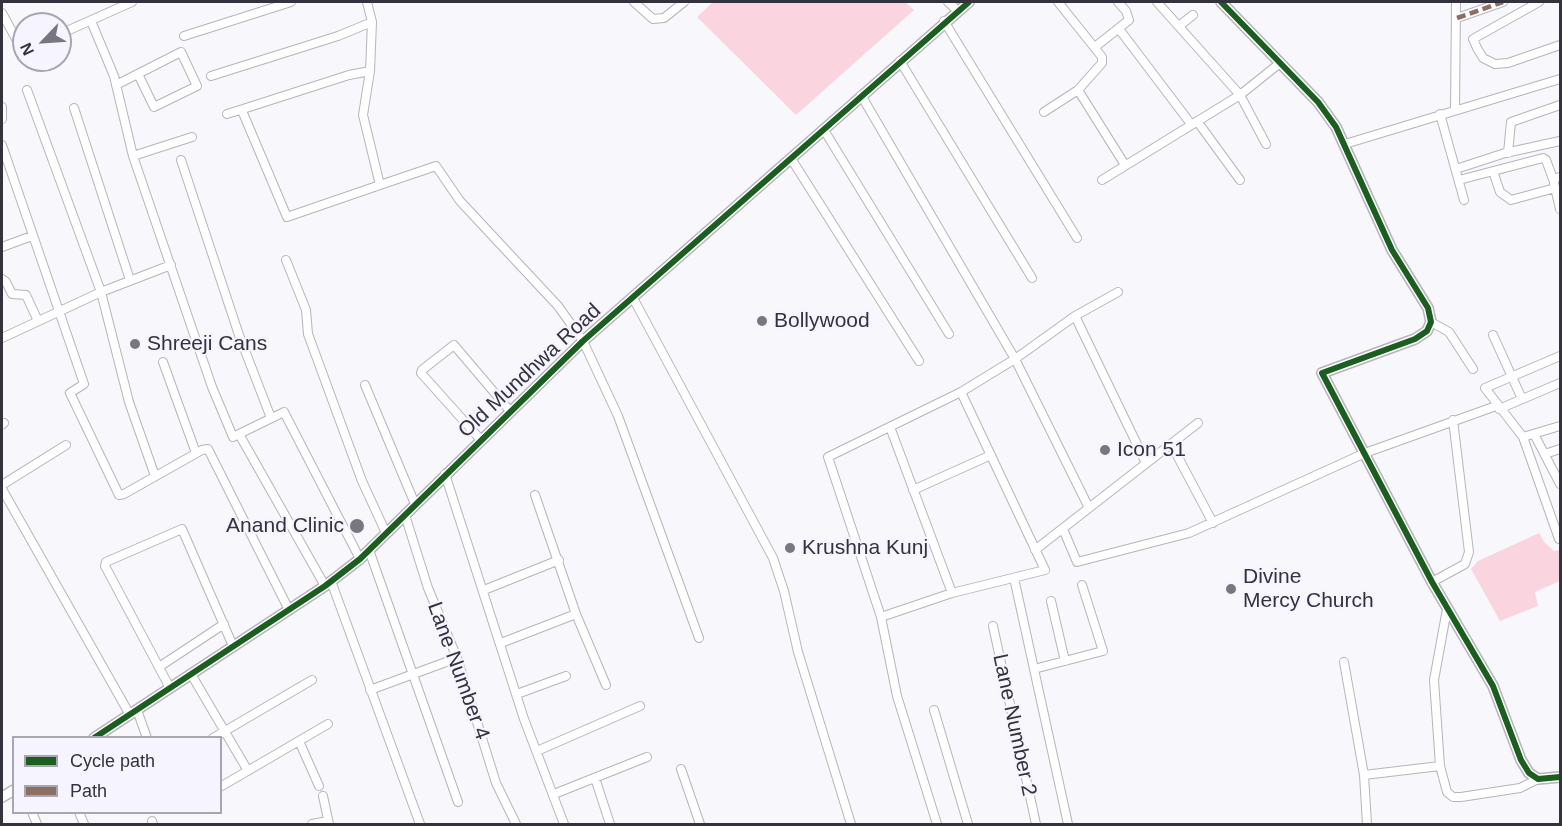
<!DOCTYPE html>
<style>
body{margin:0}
#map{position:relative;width:1562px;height:826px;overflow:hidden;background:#f7f7fc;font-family:Arial,sans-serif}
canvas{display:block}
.frame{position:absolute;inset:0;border:3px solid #34323c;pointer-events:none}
.legend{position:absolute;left:12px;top:736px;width:210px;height:78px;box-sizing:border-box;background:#f6f4ff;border:2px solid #a8a6b1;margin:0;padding:8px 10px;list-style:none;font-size:18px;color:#34323c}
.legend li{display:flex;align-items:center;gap:12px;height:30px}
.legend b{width:30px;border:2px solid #a8a6b1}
.north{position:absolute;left:12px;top:12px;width:60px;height:60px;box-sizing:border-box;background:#f6f4ff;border:2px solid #a8a6b1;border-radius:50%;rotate:245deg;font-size:16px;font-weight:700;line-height:24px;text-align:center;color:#34323c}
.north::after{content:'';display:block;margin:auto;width:21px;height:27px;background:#78777f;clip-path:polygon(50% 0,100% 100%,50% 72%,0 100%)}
</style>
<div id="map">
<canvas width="1562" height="826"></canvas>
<div class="frame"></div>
<ul class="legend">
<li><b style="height:8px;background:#1b5e20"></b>Cycle path</li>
<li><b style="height:8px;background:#8d6e63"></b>Path</li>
</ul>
<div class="north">N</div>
</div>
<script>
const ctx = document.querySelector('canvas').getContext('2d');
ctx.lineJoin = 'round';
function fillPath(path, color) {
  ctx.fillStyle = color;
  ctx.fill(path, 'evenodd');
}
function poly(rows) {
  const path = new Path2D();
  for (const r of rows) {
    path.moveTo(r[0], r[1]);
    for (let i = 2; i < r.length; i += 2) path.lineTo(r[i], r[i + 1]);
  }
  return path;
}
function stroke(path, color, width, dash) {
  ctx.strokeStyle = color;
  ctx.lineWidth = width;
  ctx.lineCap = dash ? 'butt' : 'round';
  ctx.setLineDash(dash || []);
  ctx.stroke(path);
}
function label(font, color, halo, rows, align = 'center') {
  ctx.font = font + ' Arial,sans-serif';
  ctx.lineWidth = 4.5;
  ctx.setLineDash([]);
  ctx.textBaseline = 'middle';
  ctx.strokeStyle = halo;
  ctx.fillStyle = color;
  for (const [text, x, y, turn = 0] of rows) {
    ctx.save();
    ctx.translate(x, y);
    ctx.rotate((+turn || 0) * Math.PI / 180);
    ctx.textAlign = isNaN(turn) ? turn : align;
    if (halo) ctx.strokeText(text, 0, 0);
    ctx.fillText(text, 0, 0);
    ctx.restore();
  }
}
fillPath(poly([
 [713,2,905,2,914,10,796,115,697,17],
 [1539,533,1545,543,1554,551,1560,550,1560,581,1535,592,1538,606,1500,621,1471,569,1478,561]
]), '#fad5df');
const minor = poly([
 [367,2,372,22,370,71,363,115,380,185,436,166,460,201,558,306,583,341,618,416,699,638],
 [634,2,653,19,664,18,684,2],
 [948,2,958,11],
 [1058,2,1102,57,1102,63,1078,90,1125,165],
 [1157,2,1240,95,1266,144],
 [1539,2,1473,39,1477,48,1483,58,1495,64,1508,63,1560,45],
 [2,13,22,50,24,49],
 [1457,18,1503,2],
 [91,21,114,76,133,156,212,387,233,437,284,412,360,559],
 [944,21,1077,238],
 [1179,26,1193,15],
 [1119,29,1191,124],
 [60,34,132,2],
 [184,36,291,2],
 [1095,47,1129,20,1126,11,1118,2],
 [900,61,1032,278],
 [370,71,349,75,243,109,243,113,287,217,380,185],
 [211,76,338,36,372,22],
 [116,85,181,52,197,86,154,107,138,74],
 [27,90,101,292,129,402,155,476],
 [861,95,1015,359,1089,508],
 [2,107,2,119],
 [74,108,130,280],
 [1455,110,1456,2],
 [1044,112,1078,90],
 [227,114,243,109],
 [1440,114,1464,200],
 [1197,121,1240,180],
 [824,130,949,334],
 [1345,144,1560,79],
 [2,145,84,384,70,393,119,495,124,494,202,450,208,449,289,610],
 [1508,153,1511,122,1560,105],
 [133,156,192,137],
 [181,160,239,335,271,418],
 [792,160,919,361],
 [1456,169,1505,153,1560,141],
 [1493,171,1500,192,1511,200,1555,188],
 [1102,180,1240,95,1280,63],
 [1459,180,1543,158,1546,160,1553,179,1560,177],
 [1554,183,1560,209],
 [2,247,32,236],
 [286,260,306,310,308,334,362,481,386,533],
 [2,279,6,282,12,294,26,295,38,321],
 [633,298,773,558,784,591,798,652,851,824],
 [1075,316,1146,463],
 [1431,322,1449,332,1473,369],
 [1493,335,1522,399],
 [2,338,101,292,171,265],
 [163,362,196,453],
 [365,385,415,504],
 [1499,409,1560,383],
 [2,425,4,423],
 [890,427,952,593],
 [239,434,325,586],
 [1534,434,1560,484],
 [1523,437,1560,426],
 [481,440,421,373,422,370,454,345,510,411],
 [1171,444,1213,523],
 [1545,454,1560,449],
 [445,474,524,719,564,824],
 [2,485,66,445],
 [2,489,130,715],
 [913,490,991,455],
 [535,495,576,614,606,685],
 [405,515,428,588,457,658,496,783,516,824],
 [1063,529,1077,562,1189,533,1365,453,1496,406],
 [1559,539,1523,437,1485,388,1560,356],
 [369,550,458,802],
 [1035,550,1198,423],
 [1014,578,1068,824],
 [331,581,420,824],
 [1432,582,1465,564,1469,552,1453,420],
 [484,590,559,560],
 [1051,601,1065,661],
 [1447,609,1434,680,1440,766,1447,792,1453,797,1461,797,1520,788,1538,779],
 [881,617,952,593,1045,570,961,392],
 [993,626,1036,824],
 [501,643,576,614],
 [1344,662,1364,775,1367,824],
 [159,667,224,624],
 [1034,669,1103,651,1082,585],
 [191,674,248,771],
 [170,688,105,566,106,562,182,529,233,646],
 [370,690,457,658],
 [517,694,566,676],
 [137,710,147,738],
 [934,710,968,824],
 [213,738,312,680],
 [299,741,319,786],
 [537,751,640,706],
 [681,769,700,824],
 [1364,775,1440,766],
 [595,778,610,824],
 [220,787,328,724],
 [554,794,647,757],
 [323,796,329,824],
 [32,812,37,824],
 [79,812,84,824],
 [152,821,153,824],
 [312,824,328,821],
 [937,824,897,696,881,617,828,457,961,392,1015,359,1075,316,1118,292]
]);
const tertiary = poly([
 [1221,2,1318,102,1336,127,1392,250,1428,308,1431,322,1427,331,1415,339,1322,373,1432,582,1493,686,1521,760,1529,773,1538,779,1560,777],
 [94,738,325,586,360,559,583,341,969,2],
 [2,797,14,790]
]);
stroke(minor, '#b6b4bc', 10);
stroke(tertiary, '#b6b4bc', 12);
stroke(minor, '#fefeff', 8);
stroke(tertiary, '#fefeff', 9);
stroke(poly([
 [1457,18,1503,2]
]), '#8d6e63', 4.5, [9, 4.5]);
stroke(poly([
 [1221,2,1318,102,1336,127,1392,250,1428,308,1431,322,1427,331,1415,339,1322,373,1432,582,1493,686,1521,760,1529,773,1538,779,1560,777],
 [94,738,325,586,360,559,583,341,969,2]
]), '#1b5e20', 6);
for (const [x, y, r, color] of [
 [762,321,6,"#78777f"],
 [135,344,6,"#78777f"],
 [1105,450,6,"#78777f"],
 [357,526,8,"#78777f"],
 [790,548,6,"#78777f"],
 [1231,589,6,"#78777f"]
]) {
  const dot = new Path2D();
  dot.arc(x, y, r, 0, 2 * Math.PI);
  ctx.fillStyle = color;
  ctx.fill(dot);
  stroke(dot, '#f6f4ff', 2);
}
label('21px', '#34323c', '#f6f4ff', [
 ["Bollywood",774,321],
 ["Shreeji Cans",147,344],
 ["Icon 51",1117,450],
 ["Anand Clinic",344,526,"right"],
 ["Krushna Kunj",802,548],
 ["Divine",1243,577],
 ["Mercy Church",1243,601]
], 'left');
label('21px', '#34323c', '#f6f4ff', [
 ["Old Mundhwa Road",530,371,-43],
 ["Lane Number 4",458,671,70],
 ["Lane Number 2",1014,725,78]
]);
</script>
